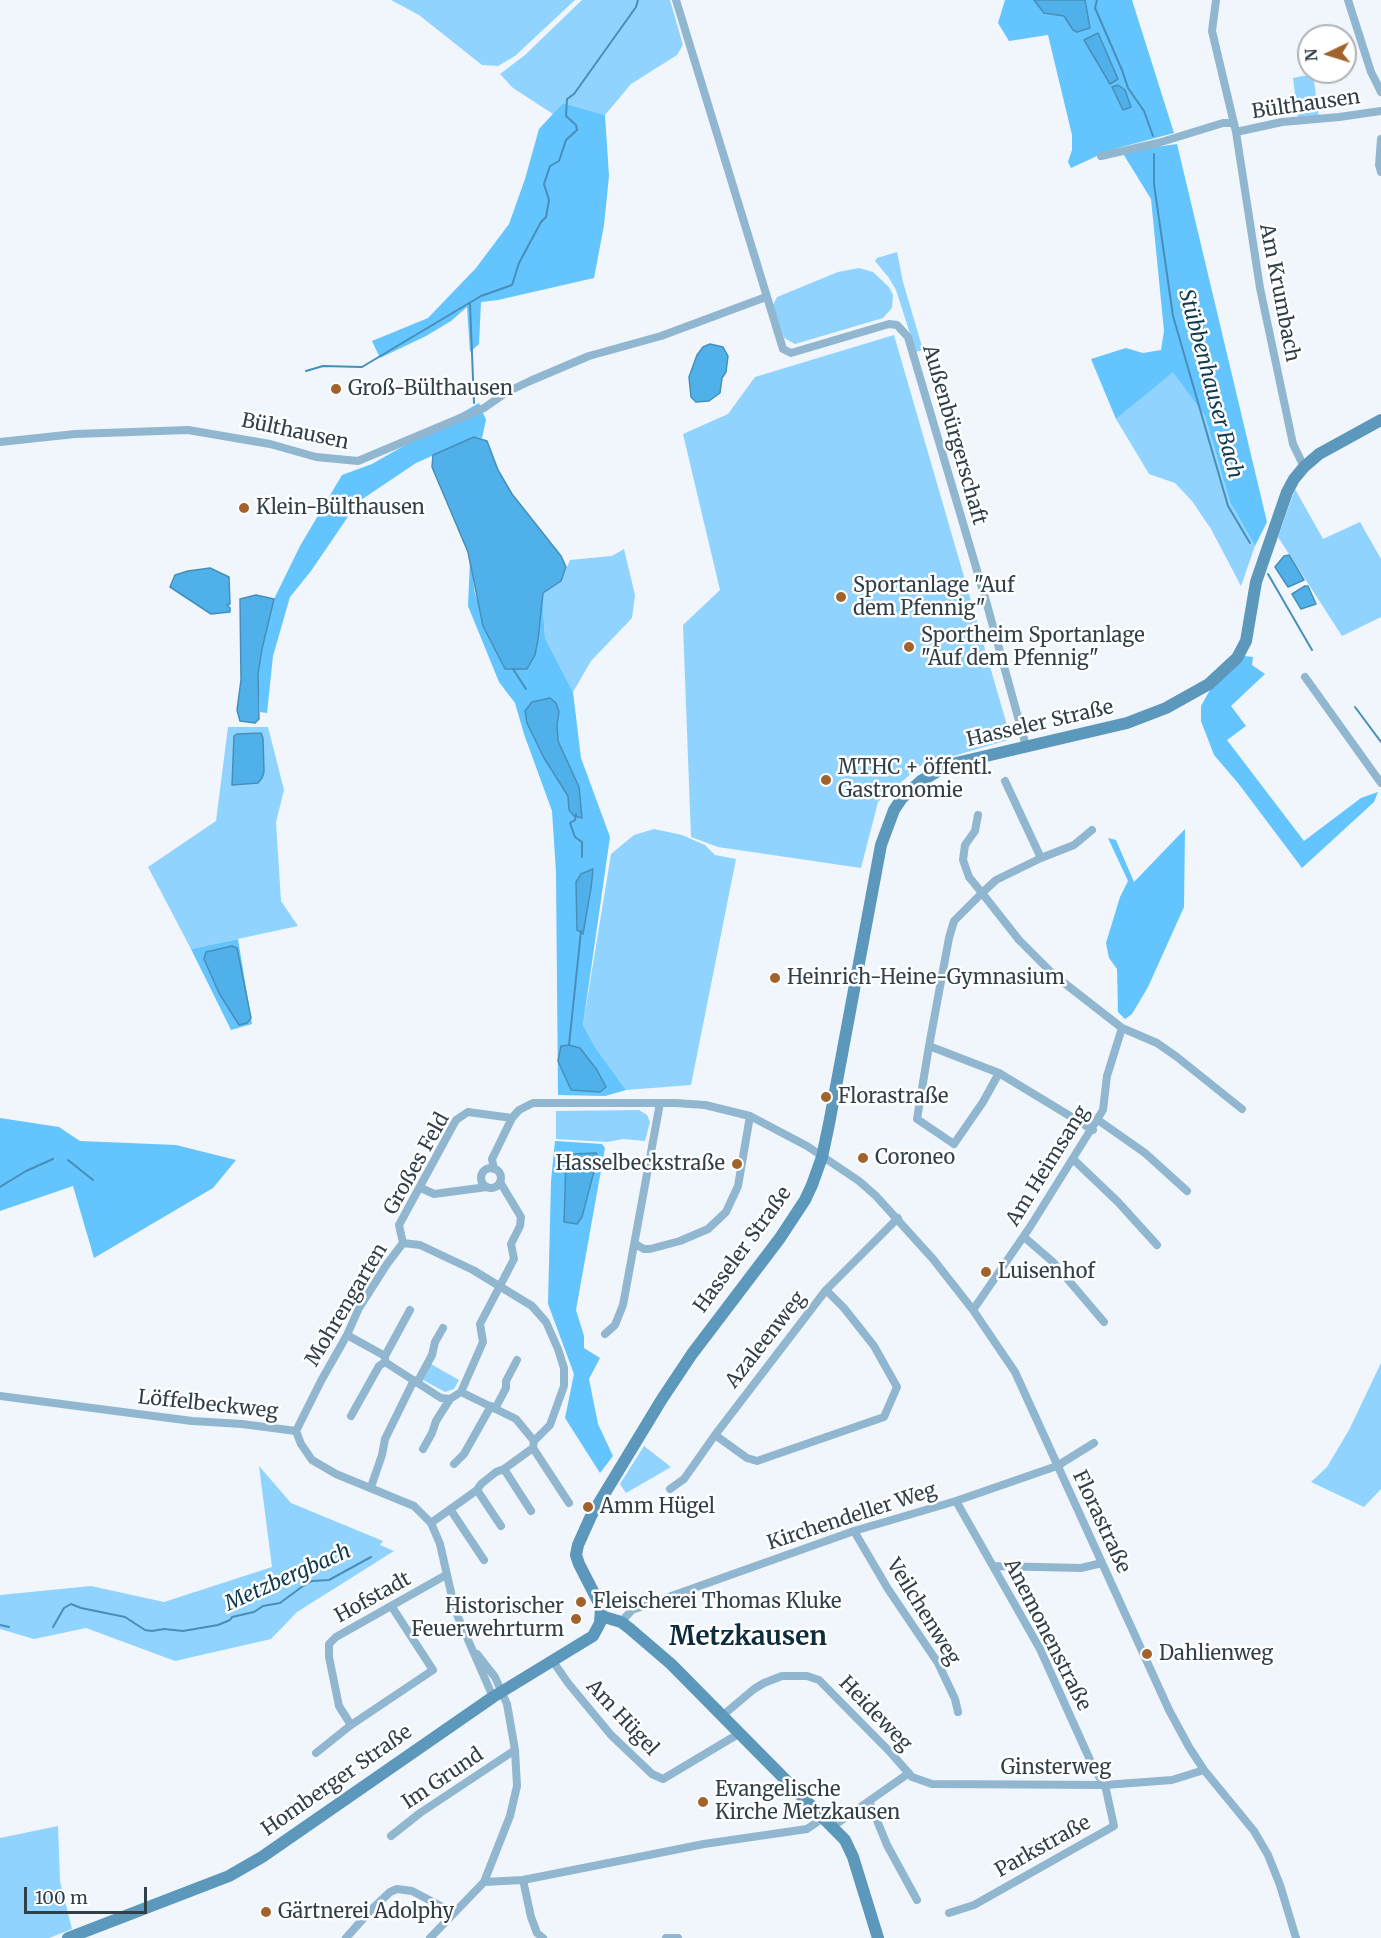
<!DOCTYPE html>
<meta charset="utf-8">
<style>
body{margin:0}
#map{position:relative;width:1381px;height:1938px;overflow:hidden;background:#f0f6fb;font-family:Merriweather,serif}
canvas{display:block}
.north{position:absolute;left:1297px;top:24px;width:60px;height:60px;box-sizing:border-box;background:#fff;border:2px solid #adb2b6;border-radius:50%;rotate:266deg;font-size:16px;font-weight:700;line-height:24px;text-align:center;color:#313f48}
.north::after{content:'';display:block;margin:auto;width:21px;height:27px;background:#a2622b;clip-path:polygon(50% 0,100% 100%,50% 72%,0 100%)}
.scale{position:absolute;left:24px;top:1887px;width:123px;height:27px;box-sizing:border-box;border:3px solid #313f48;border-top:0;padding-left:8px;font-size:18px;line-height:21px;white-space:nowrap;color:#313f48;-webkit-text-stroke:4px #fff;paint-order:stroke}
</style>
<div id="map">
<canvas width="1381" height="1938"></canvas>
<div class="north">N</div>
<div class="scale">100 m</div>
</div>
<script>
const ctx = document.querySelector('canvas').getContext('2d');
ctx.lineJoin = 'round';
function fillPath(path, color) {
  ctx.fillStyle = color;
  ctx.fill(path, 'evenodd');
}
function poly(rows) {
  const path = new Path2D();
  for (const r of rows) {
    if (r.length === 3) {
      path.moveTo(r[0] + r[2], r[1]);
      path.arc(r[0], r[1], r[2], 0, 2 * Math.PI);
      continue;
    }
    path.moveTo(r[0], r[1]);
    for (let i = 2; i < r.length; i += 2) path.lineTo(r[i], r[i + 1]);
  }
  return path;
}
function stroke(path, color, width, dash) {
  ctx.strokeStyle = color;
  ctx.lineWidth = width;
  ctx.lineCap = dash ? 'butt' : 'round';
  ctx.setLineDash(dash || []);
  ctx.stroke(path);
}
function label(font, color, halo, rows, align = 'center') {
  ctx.font = font + ' Merriweather,serif';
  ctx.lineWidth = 5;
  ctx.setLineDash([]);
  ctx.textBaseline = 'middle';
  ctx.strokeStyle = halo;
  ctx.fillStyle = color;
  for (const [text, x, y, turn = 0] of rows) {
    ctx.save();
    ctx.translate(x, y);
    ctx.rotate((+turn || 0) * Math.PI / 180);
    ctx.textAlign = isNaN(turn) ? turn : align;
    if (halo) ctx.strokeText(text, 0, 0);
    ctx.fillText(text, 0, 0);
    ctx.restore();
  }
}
fillPath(poly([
 [391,0,575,0,515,56,498,66,482,65,419,15],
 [582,0,670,0,683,45,677,55,631,84,605,115,563,103,553,114,513,88,500,74,525,55],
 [1313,74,1319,117,1298,119,1293,78],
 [897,252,903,282,923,350,916,352,896,290,889,278,875,261,877,258],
 [859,268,873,272,889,287,893,295,892,308,883,318,795,344,784,338,773,305,777,297,838,272],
 [894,335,1011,739,920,766,878,802,861,868,718,847,691,837,683,625,720,590,683,434,728,414,755,377],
 [1173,371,1205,416,1230,502,1255,546,1241,586,1211,529,1192,501,1175,483,1149,474,1116,419],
 [1295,489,1323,539,1360,522,1381,559,1381,617,1342,636,1278,537],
 [624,549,635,595,632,618,591,661,573,692,545,638,542,593,561,581,570,560,612,556],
 [228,727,268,727,284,790,276,822,281,901,298,926,191,949,148,867,216,821],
 [654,829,682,835,705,845,715,855,736,859,691,1085,626,1090,595,1047,583,1025,611,854,634,835],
 [639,1110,647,1115,650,1122,645,1141,623,1139,607,1142,556,1139,556,1111],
 [1381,1363,1381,1489,1364,1507,1311,1482,1327,1467,1349,1430],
 [431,1364,459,1380,454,1389,445,1392,423,1380],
 [644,1446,671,1467,626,1493,620,1484],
 [259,1466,291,1503,383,1541,380,1545,394,1551,297,1612,271,1639,175,1661,86,1628,34,1639,0,1629,0,1595,91,1586,164,1602,272,1567],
 [58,1826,60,1881,72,1929,49,1938,0,1938,0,1838]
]), '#90d3ff');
fillPath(poly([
 [1005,0,1132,0,1174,133,1110,150,1071,168,1068,162,1072,150,1072,135,1048,35,1009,41,998,23],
 [563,103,605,115,609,176,604,225,594,278,498,300,481,302,479,344,470,352,467,307,451,321,426,336,380,358,372,341,428,318,476,268,509,224,525,179,539,129],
 [1177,144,1267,522,1255,546,1230,502,1205,416,1173,372,1116,419,1091,359,1126,348,1143,353,1161,350,1164,331,1151,199,1122,152],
 [479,403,486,420,482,438,474,437,416,463,358,502,311,571,290,597,273,656,267,713,260,712,258,674,262,649,274,599,300,546,342,475,372,464],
 [470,559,475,594,505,669,526,669,535,655,542,593,545,638,573,692,581,758,610,837,583,1025,595,1047,626,1090,605,1096,558,1095,556,872,552,811,524,734,515,703,499,682,468,606],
 [550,698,559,712,557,725,558,741,565,760,574,816,569,810,568,796,544,758,533,735,532,702],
 [592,869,577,930,576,882,581,874],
 [1244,656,1253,657,1252,665,1265,674,1231,706,1246,726,1227,740,1304,841,1361,798,1378,792,1374,802,1302,868,1238,783,1214,755,1201,721,1201,706,1211,688],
 [1185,829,1184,907,1148,987,1132,1014,1125,1019,1118,1012,1117,969,1109,958,1106,943,1120,897,1128,881,1108,838,1116,840,1134,882],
 [238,939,252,1024,231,1030,191,949],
 [0,1118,59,1127,80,1141,176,1145,236,1160,213,1188,94,1258,73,1186,0,1211],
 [555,1141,602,1144,605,1148,576,1310,584,1336,584,1348,600,1358,589,1379,598,1424,613,1456,600,1473,565,1418,574,1374,548,1304,551,1181]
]), '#64c4fe');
const water = poly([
 [1034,0,1085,0,1090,28,1077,32,1073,30,1064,16,1044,13,1034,0],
 [1098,33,1118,79,1110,84,1084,40,1098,33],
 [1118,85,1125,90,1131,107,1123,110,1112,87,1118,85],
 [710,344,723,347,728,356,726,372,722,378,720,393,709,401,696,402,691,397,689,377,697,355,703,347,710,344],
 [474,437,487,441,498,470,512,494,561,556,566,567,561,581,543,593,538,639,535,655,527,669,505,669,483,626,468,552,432,467,433,455,474,437],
 [1289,555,1304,580,1288,587,1275,567,1284,556,1289,555],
 [210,568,229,577,230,604,227,605,230,608,230,612,211,614,170,587,175,575,188,571,210,568],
 [1305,586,1308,586,1316,604,1301,609,1292,594,1305,586],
 [256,595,274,599,262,649,258,674,259,719,255,723,240,721,237,710,241,680,240,599,256,595],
 [550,698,556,703,559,712,557,725,558,741,579,787,582,818,574,816,569,810,568,796,544,758,527,723,525,711,532,702,550,698],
 [261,733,263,738,264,772,262,778,258,783,232,785,234,736,237,734,261,733],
 [593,869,591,888,583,934,577,930,576,882,581,874,593,869],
 [232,946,237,948,251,1018,247,1023,239,1025,219,993,204,959,206,952,232,946],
 [569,1045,580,1048,597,1070,606,1087,600,1092,571,1090,558,1061,561,1046,569,1045],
 [596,1153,598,1156,582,1217,577,1224,564,1222,566,1161,570,1154,596,1153]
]);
fillPath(water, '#50b1ea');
stroke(water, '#478fb9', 1.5);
stroke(poly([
 [1097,0,1095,8,1122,70,1128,88,1144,111,1153,136],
 [1154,154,1154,184,1173,316,1228,506,1250,543],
 [470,304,474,403],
 [306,371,323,366,362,367,481,296,512,285,519,263,541,222,546,217,549,200,544,184,550,166,559,161,566,140,577,130,576,125,566,116,567,99,574,94,636,7,638,0],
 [1268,574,1312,650],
 [513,669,526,689],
 [1355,707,1381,742],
 [576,814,575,820,570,823,575,837,582,842,582,857],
 [569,1045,581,931],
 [68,1160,93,1180],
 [0,1187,26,1171,53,1159],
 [0,1625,9,1627],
 [53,1627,64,1608,71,1604,81,1608,125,1617,145,1630,152,1631,164,1629,183,1631,218,1625,230,1620,232,1617,254,1612,263,1606,280,1603,303,1586,312,1581,329,1580,371,1557]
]), '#478fb9', 2);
stroke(poly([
 [676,0,783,349,791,353,889,324,897,325,908,337,986,601,1026,746],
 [1216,0,1212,31,1236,132,1260,288,1293,444,1304,467],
 [1348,0,1371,72,1381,92],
 [1236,132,1282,122,1339,117,1381,111],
 [1381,139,1379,165,1381,172],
 [1101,156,1158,143,1223,123,1234,123],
 [0,442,75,434,188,430,270,444,316,457,358,461,484,408,507,392,530,381,589,356,661,336,766,297],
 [1305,677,1381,783],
 [1005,781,1041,858],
 [1092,830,1074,845,1041,858,996,880,982,893,1019,940,1054,975,1122,1028,1157,1043,1177,1057,1242,1109],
 [929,1046,999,1073,983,1102,954,1144,917,1119,929,1046,949,938,954,921,982,893,969,877,963,860,965,845,975,831,978,815],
 [999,1073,1093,1130],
 [1098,1120,1145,1153,1187,1191],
 [1074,1160,1118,1202,1157,1245],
 [491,1178,10],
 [494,1169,492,1159,512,1118,519,1110,533,1103,675,1103,705,1105,750,1116,807,1146,859,1181,876,1196,933,1259,973,1310,1015,1372,1169,1710,1189,1747,1204,1770,1254,1831,1268,1855,1280,1885,1296,1938],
 [421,1188,434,1194,487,1187],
 [1024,1237,1053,1262,1104,1322],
 [403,1243,399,1225,456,1120,468,1112,512,1118],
 [635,1244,644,1249,650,1249,680,1241,708,1229,726,1212,738,1186,750,1116],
 [973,1310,1030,1227,1103,1110,1107,1076,1122,1028],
 [605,1334,615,1325,623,1305,660,1103],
 [347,1335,385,1356,385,1362,441,1398,450,1399,461,1392,516,1419,534,1441],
 [385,1356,410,1310],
 [417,1383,432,1355,435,1342,443,1328],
 [461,1392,483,1342,480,1324,514,1259,511,1244,520,1226,521,1217,500,1182],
 [0,1396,192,1421,242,1424,296,1431,301,1444,312,1460,336,1474,414,1506,431,1523,440,1544,455,1610,493,1697],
 [495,1409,506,1388,506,1381,517,1360],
 [351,1416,379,1366,385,1362],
 [296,1431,321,1381,347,1335,359,1308,387,1264,403,1243,420,1245,473,1270,532,1306,546,1322,558,1349,564,1368,564,1386,550,1425,534,1441,533,1448,504,1469,496,1472,481,1484,477,1490,431,1523],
 [715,1435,747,1458,757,1461,884,1417,897,1387,874,1346,844,1308,826,1290],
 [533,1448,569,1503],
 [423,1449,432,1433,436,1421,450,1399],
 [454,1464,464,1454,491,1406],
 [504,1469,531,1511],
 [371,1487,382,1455,385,1439,414,1380],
 [670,1489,684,1479,715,1435,826,1290,898,1218],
 [477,1490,501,1526],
 [450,1509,484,1560],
 [854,1531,888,1589,938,1663,955,1699,958,1712],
 [994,1566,1081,1568,1102,1563],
 [621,1622,632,1610,854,1531,956,1501,1057,1466,1094,1443],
 [552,1660,568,1683,611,1735,652,1774,663,1779,740,1733],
 [722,1716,754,1689,764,1683,782,1676,807,1676,819,1680,891,1753,912,1777,932,1784,1105,1785,1172,1780,1204,1770],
 [351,1725,339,1706,329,1657,329,1644,336,1637,446,1575],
 [316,1753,351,1725,433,1670,392,1607],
 [869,1801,887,1845,917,1900],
 [832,1827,909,1773],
 [391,1836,420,1813,515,1750],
 [523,1880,531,1917,537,1933,543,1938],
 [484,1882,523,1880,704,1844,807,1829,823,1818],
 [949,1913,974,1905,1114,1826,1105,1785,1095,1771,1040,1649,956,1501],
 [346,1938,370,1911,390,1892,397,1889,412,1891,454,1913],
 [430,1938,484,1882,510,1816,517,1786,515,1750,507,1704,495,1677,477,1654],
 [666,1938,678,1938]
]), '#90b6d0', 8);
stroke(poly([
 [601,1616,621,1622,629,1628,671,1664,845,1840,853,1857,878,1938],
 [68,1938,229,1876,262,1857,493,1697,593,1636,600,1623,601,1607,579,1564,576,1555,578,1545,591,1516,662,1399,692,1354,780,1238,805,1200,812,1185,822,1157,829,1124,881,845,894,810,902,798,921,781,938,771,956,763,1127,723,1166,708,1209,684,1237,658,1246,641,1256,582,1287,492,1294,479,1304,467,1319,454,1381,420]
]), '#5c97bc', 12);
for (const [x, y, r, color] of [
 [336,389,6,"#a2622b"],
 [244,508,6,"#a2622b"],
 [841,597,6,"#a2622b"],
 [909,647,6,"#a2622b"],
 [826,780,6,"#a2622b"],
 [775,978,6,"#a2622b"],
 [826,1097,6,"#a2622b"],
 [863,1158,6,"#a2622b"],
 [737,1164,6,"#a2622b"],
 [986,1272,6,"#a2622b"],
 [588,1507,6,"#a2622b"],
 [581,1602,6,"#a2622b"],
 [576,1619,6,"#a2622b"],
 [1147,1654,6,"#a2622b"],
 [703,1802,6,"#a2622b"],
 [266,1912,6,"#a2622b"]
]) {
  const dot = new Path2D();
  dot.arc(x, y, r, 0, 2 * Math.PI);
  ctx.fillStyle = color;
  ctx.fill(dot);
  stroke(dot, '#fff', 2);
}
label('20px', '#313f48', '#fff', [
 ["Bülthausen",1306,105,-8],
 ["Am Krumbach",1279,293,79],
 ["Bülthausen",295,432,12],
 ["Außenbürgerschaft",954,435,74],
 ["Hasseler Straße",1040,724,-13],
 ["Großes Feld",417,1164,-61],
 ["Am Heimsang",1048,1166,-58],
 ["Hasseler Straße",743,1250,-54],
 ["Mohrengarten",347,1305,-59],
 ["Azaleenweg",766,1340,-52],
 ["Löffelbeckweg",208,1405,6],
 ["Kirchendeller Weg",852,1517,-18],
 ["Florastraße",1101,1522,65],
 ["Hofstadt",373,1598,-29],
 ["Veilchenweg",923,1612,58],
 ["Anemonenstraße",1047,1635,63],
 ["Heideweg",875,1714,46],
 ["Am Hügel",622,1718,47],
 ["Ginsterweg",1056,1768],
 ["Im Grund",443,1779,-34],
 ["Homberger Straße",337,1781,-35],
 ["Parkstraße",1043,1847,-29]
]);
label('20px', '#313f48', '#fff', [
 ["Groß-Bülthausen",348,389],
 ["Klein-Bülthausen",256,508],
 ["Sportanlage \"Auf",853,586],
 ["dem Pfennig\"",853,609],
 ["Sportheim Sportanlage",921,636],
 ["\"Auf dem Pfennig\"",921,659],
 ["MTHC + öffentl.",838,768],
 ["Gastronomie",838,791],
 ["Heinrich-Heine-Gymnasium",787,978],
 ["Florastraße",838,1097],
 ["Coroneo",875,1158],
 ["Hasselbeckstraße",725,1164,"right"],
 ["Luisenhof",998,1272],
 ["Amm Hügel",600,1507],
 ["Fleischerei Thomas Kluke",593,1602],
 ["Historischer",564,1607,"right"],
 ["Feuerwehrturm",564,1630,"right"],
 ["Dahlienweg",1159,1654],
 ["Evangelische",715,1790],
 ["Kirche Metzkausen",715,1813],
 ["Gärtnerei Adolphy",278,1912]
], 'left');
label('italic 21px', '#103a51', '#fff', [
 ["Stübbenhauser Bach",1210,384,75],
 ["Metzbergbach",288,1578,-24]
]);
label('bold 26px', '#0d2c3e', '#fff', [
 ["Metzkausen",748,1638]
]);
</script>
